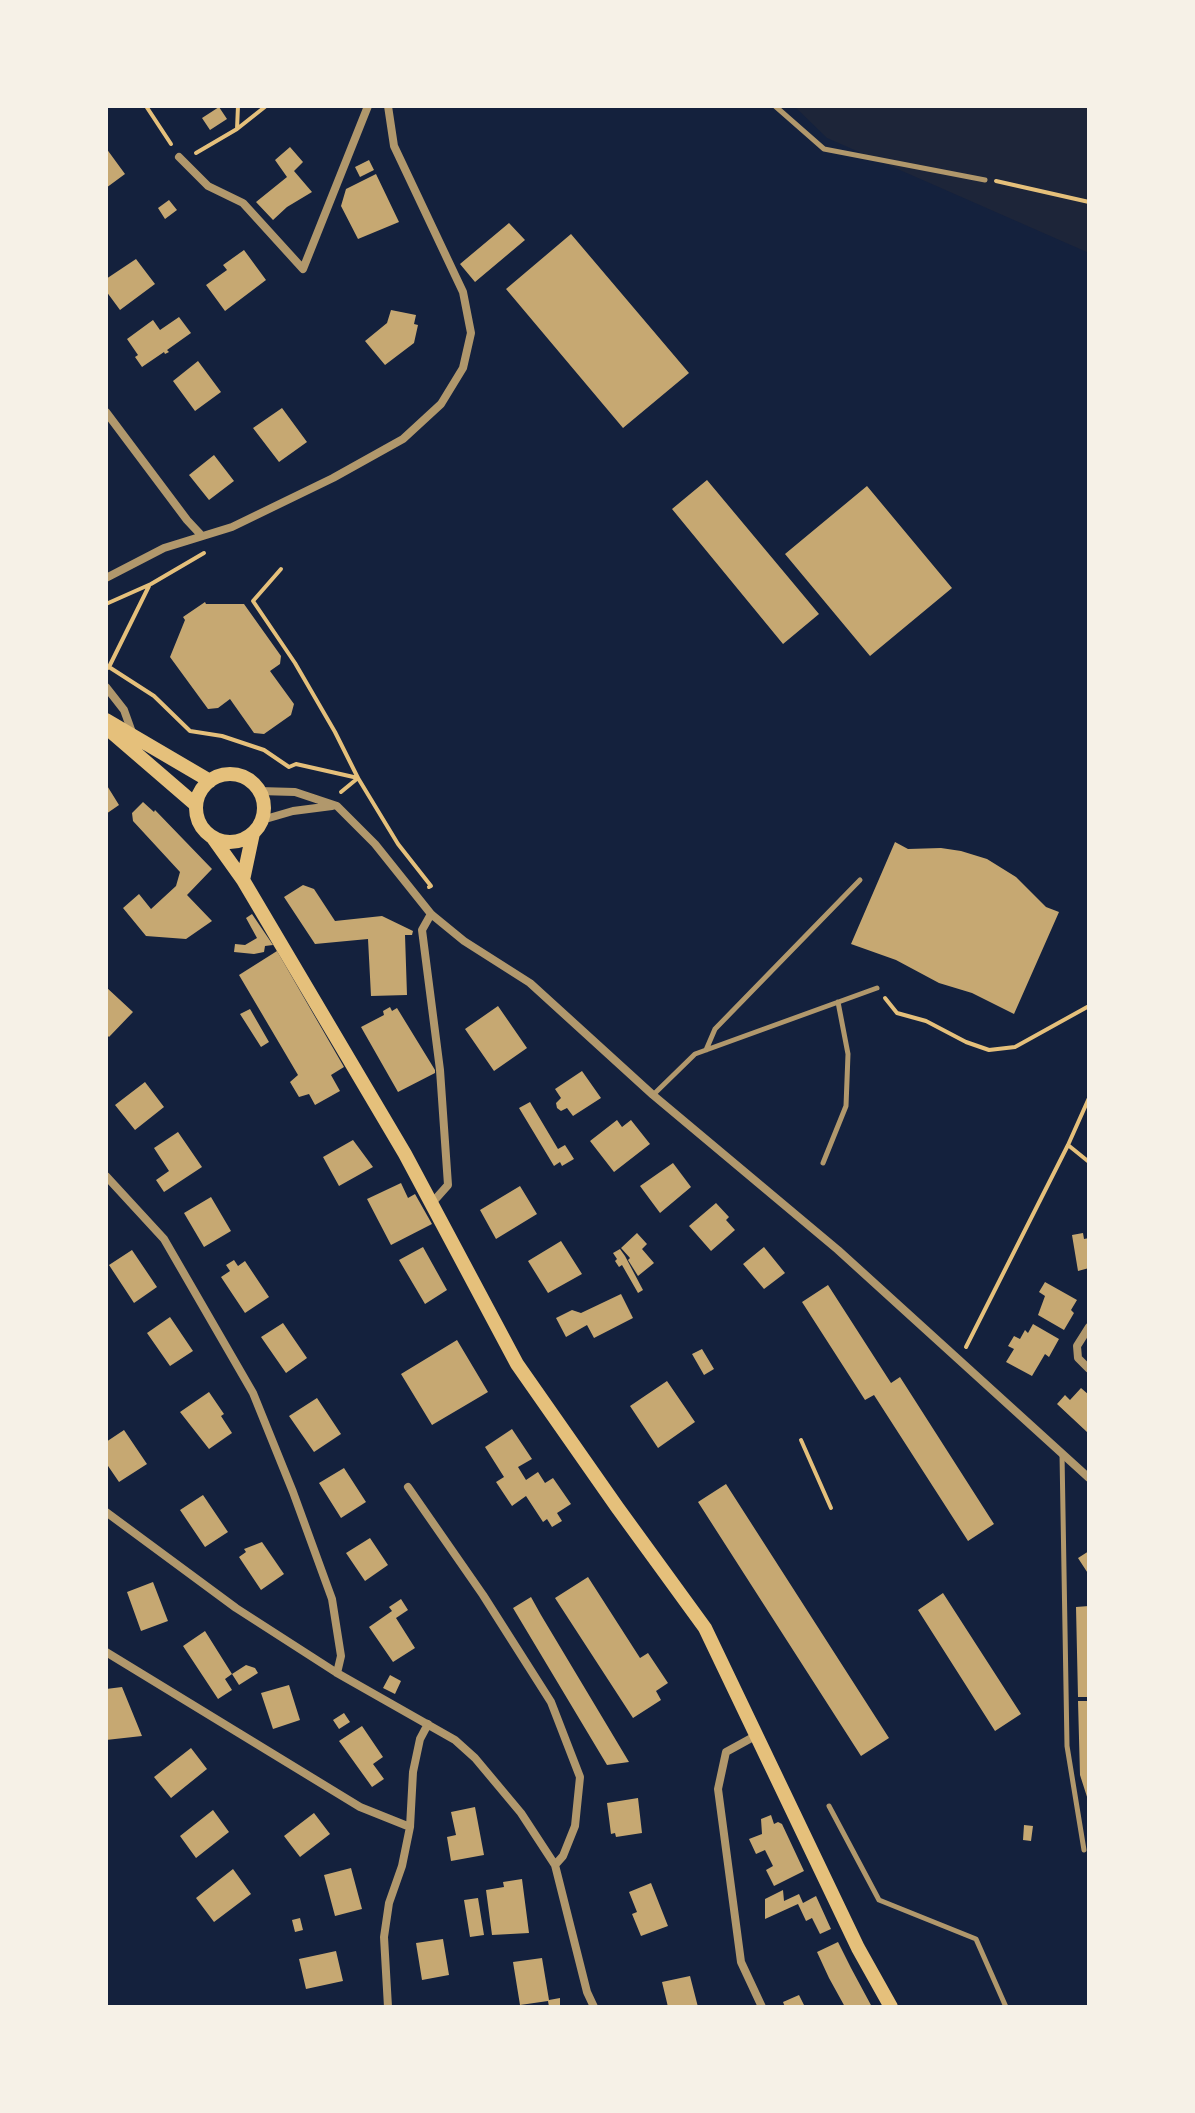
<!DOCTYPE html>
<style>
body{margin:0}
#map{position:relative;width:1195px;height:2113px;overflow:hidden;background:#14213d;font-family:Jost,sans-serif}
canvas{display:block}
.frame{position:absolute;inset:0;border:108px solid #f6f1e7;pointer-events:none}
</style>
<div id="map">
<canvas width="1195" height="2113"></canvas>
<div class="frame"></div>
</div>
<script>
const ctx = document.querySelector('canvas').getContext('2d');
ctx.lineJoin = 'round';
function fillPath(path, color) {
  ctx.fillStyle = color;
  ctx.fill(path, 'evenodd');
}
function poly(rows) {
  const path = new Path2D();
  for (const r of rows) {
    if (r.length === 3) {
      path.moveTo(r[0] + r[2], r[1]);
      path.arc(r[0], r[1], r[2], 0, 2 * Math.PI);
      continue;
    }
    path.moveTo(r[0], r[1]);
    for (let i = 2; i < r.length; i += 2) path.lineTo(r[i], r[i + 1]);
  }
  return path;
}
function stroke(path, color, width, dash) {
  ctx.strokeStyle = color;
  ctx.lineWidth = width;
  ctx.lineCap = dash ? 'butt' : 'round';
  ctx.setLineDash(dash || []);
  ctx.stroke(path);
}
fillPath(poly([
 [794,106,1089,106,1089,253,827,138]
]), '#1d2539');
fillPath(poly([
 [219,107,227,119,210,130,202,118],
 [290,147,303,162,294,171,312,192,287,207,273,220,256,202,287,177,275,160],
 [106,148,125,174,106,188],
 [369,160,374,170,360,177,355,167],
 [376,174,399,222,358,239,341,206,346,189],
 [169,200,177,210,165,219,158,208],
 [509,223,525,240,475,282,460,264],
 [571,234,689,373,623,428,506,289],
 [244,250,266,280,225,311,206,285,227,270,223,265],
 [136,259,155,284,120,310,106,291,106,279],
 [391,310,416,315,414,324,418,325,414,343,385,365,365,341,387,323],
 [179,317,191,333,167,350,169,352,165,354,164,352,142,367,135,357,138,355,127,339,153,320,160,330],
 [198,361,221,392,195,411,173,381],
 [282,408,307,442,279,462,253,428],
 [214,455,234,481,209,500,189,475],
 [707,480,819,614,783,644,672,509],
 [867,486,952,588,870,656,785,554],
 [205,602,206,604,244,604,281,656,280,664,270,671,294,704,291,715,264,734,254,733,230,699,218,708,208,709,170,657,185,620,183,617],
 [106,784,119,805,106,814],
 [143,802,154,812,155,810,212,869,187,895,212,921,186,939,146,936,123,908,139,894,151,909,176,886,180,872,133,821,132,813],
 [895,842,908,849,941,848,961,851,987,859,1016,877,1046,907,1059,912,1014,1014,972,993,939,983,896,960,851,944],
 [303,885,314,889,335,921,382,916,413,931,412,935,405,935,407,995,371,996,368,939,315,944,284,897],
 [252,914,273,945,265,946,264,952,254,954,234,952,235,944,245,945,257,938,246,918],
 [277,951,344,1067,331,1075,340,1091,315,1105,309,1094,299,1097,290,1082,298,1075,239,975],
 [106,987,133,1012,109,1037,106,1034],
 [498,1006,527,1048,494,1071,465,1029],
 [390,1007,392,1011,397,1008,435,1070,435,1073,398,1092,361,1027,384,1015,383,1011],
 [250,1009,269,1042,261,1047,240,1014],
 [582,1071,601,1098,573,1116,567,1108,561,1111,557,1108,556,1103,561,1098,555,1089],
 [145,1082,164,1107,135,1130,115,1105],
 [530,1102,558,1149,565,1145,574,1159,562,1166,560,1162,554,1166,519,1108],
 [617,1120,622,1127,631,1120,650,1144,614,1172,590,1141],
 [178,1132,202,1167,164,1192,156,1180,169,1171,154,1148],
 [353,1140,373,1167,339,1186,323,1157],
 [673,1163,691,1187,660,1213,640,1186],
 [401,1183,408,1198,415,1194,432,1224,391,1245,367,1199],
 [520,1186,537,1214,496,1239,480,1210],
 [211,1197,231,1231,204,1247,184,1213],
 [716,1203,729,1217,726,1220,735,1230,711,1251,689,1226],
 [637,1233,647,1244,642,1249,654,1263,638,1276,628,1260,630,1258,621,1248],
 [1083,1233,1084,1239,1089,1238,1089,1268,1078,1271,1072,1235],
 [561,1241,582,1274,548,1293,528,1261],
 [423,1247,447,1290,425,1304,399,1260],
 [764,1247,785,1273,764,1289,743,1264],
 [620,1249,625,1256,643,1290,638,1293,622,1265,619,1267,615,1261,617,1259,613,1253],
 [132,1250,157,1287,134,1303,109,1265],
 [234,1260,238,1266,245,1261,269,1297,245,1313,221,1277,230,1271,226,1265],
 [1045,1282,1077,1300,1071,1310,1074,1313,1064,1330,1038,1315,1045,1296,1039,1292],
 [828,1285,891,1383,900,1377,994,1524,968,1541,874,1395,865,1400,802,1302],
 [621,1294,633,1318,594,1338,587,1325,566,1337,556,1318,572,1310,581,1313],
 [170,1317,193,1351,170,1366,147,1333],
 [283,1323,307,1358,286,1373,261,1337],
 [1033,1324,1059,1339,1049,1357,1045,1354,1032,1376,1006,1362,1014,1349,1008,1346,1014,1336,1020,1339,1025,1330,1028,1333],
 [457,1340,488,1392,432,1425,401,1374],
 [702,1349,714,1369,704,1375,692,1354],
 [667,1381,695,1422,658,1448,630,1406],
 [1081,1388,1089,1395,1089,1429,1087,1432,1057,1404,1065,1395,1070,1400],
 [209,1392,224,1414,221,1416,232,1433,209,1449,180,1412],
 [317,1398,341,1434,314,1452,289,1416],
 [512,1429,532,1459,518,1467,526,1480,538,1472,545,1483,553,1478,571,1504,557,1513,562,1521,552,1527,547,1519,543,1522,526,1496,512,1506,496,1482,504,1477,485,1447],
 [124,1430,147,1464,119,1482,106,1463,106,1442],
 [344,1468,366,1502,341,1518,319,1483],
 [726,1484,889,1738,861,1756,698,1502],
 [203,1495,228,1532,205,1547,180,1510],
 [370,1538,388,1565,365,1581,346,1553],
 [262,1542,284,1574,261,1590,239,1557,246,1552,244,1549],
 [1089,1551,1089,1575,1078,1558],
 [588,1577,640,1658,648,1653,668,1683,656,1691,661,1700,633,1718,555,1598],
 [153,1582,168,1621,141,1631,127,1592],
 [943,1593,1021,1714,995,1731,918,1610],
 [531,1597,541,1615,629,1762,607,1765,513,1608],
 [401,1599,408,1610,396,1618,415,1648,393,1662,369,1627,392,1611,389,1607],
 [1089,1606,1089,1697,1078,1697,1076,1607],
 [205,1631,232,1674,225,1679,232,1690,218,1699,183,1646],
 [246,1665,255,1668,258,1673,239,1685,232,1674],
 [390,1675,401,1681,395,1694,383,1688],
 [289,1685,300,1720,273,1729,261,1693],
 [122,1687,142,1736,106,1740,106,1689],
 [1078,1701,1089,1701,1088,1800,1080,1775],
 [344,1713,350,1722,339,1729,333,1720],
 [362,1726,383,1757,373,1764,384,1779,372,1787,339,1741],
 [191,1748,207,1769,171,1798,154,1777],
 [638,1798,642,1833,616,1837,615,1833,611,1834,607,1803],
 [475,1807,484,1855,451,1861,447,1837,456,1835,451,1812],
 [213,1810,229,1832,196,1858,180,1836],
 [314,1813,330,1834,300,1857,284,1836],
 [771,1815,774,1824,778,1822,782,1824,804,1871,774,1886,766,1870,773,1866,765,1850,756,1854,749,1839,762,1834,761,1819],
 [1024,1825,1033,1826,1031,1841,1023,1840],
 [351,1868,362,1909,335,1916,324,1875],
 [233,1869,251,1894,214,1922,196,1898],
 [522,1879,529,1933,492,1935,486,1890,504,1887,503,1882],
 [651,1883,668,1926,641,1936,632,1914,637,1912,629,1892],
 [783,1890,784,1901,799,1894,803,1903,816,1896,831,1929,820,1934,812,1918,806,1921,798,1904,765,1919,765,1899],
 [478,1898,484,1935,470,1937,464,1900],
 [300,1918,303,1930,295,1932,292,1920],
 [443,1939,449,1975,422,1980,416,1943],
 [838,1942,851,1968,872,2007,845,2007,829,1978,817,1952],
 [336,1951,343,1981,306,1989,299,1959],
 [542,1958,549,2000,560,1998,560,2007,549,2007,548,2001,520,2005,513,1962],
 [690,1976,698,2007,668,2007,662,1982],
 [799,1995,804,2005,785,2007,783,2002]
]), '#c6a872');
stroke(poly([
 [146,106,171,144],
 [237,129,266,106],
 [196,153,237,129,238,106],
 [996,181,1089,202],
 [281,569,253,601,295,663,335,732,358,778,398,844,431,886,429,887],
 [106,604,151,584,204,553],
 [109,667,149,586],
 [106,669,109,667,154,696,190,731,222,736,264,750,289,767,296,764,358,778],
 [341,792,358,778],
 [885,998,897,1013,926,1021,966,1042,989,1050,1015,1047,1089,1006],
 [1068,1145,1089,1162],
 [966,1347,1068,1145,1089,1098],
 [801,1440,831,1508]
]), '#e5c07b', 4);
stroke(poly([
 [775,106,824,149,985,180],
 [706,1050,715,1029,860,880],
 [653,1095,695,1054,877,988],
 [823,1163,846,1106,848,1054,838,1002],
 [1062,1454,1067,1746,1084,1850],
 [829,1806,879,1900,976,1939,1006,2007]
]), '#b1986c', 5);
stroke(poly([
 [179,157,208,186,243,203,303,269,368,106],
 [106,412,187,520,201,535],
 [106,578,164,548,232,527,333,478,403,439,441,404,463,368,471,333,463,292,394,146,388,106],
 [106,687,124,710,133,735],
 [259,791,295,792,337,806,375,844,431,914,464,941,530,983,653,1095,838,1250,1089,1478],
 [262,820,293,811,332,806],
 [431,914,422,930,440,1070,448,1185,432,1203],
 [106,1176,164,1239,253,1393,293,1492,332,1599,341,1656,337,1673],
 [1089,1327,1077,1346,1078,1358,1089,1369],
 [408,1487,483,1595,551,1702,580,1777,575,1826,563,1856,555,1865],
 [106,1512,236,1608,337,1673,455,1740,475,1758,521,1813,555,1865,587,1992,594,2007],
 [106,1652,360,1807,410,1827],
 [757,1735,726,1752,718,1789,741,1962,762,2007],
 [388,2007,384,1937,389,1903,402,1866,410,1827,413,1772,420,1739,428,1724]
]), '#b1986c', 8);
stroke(poly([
 [106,720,210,781],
 [109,730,196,805],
 [230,808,34],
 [213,838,243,880,405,1154,517,1364,617,1507,705,1628,858,1948,891,2007],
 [243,880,253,833]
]), '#e5c07b', 14);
</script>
